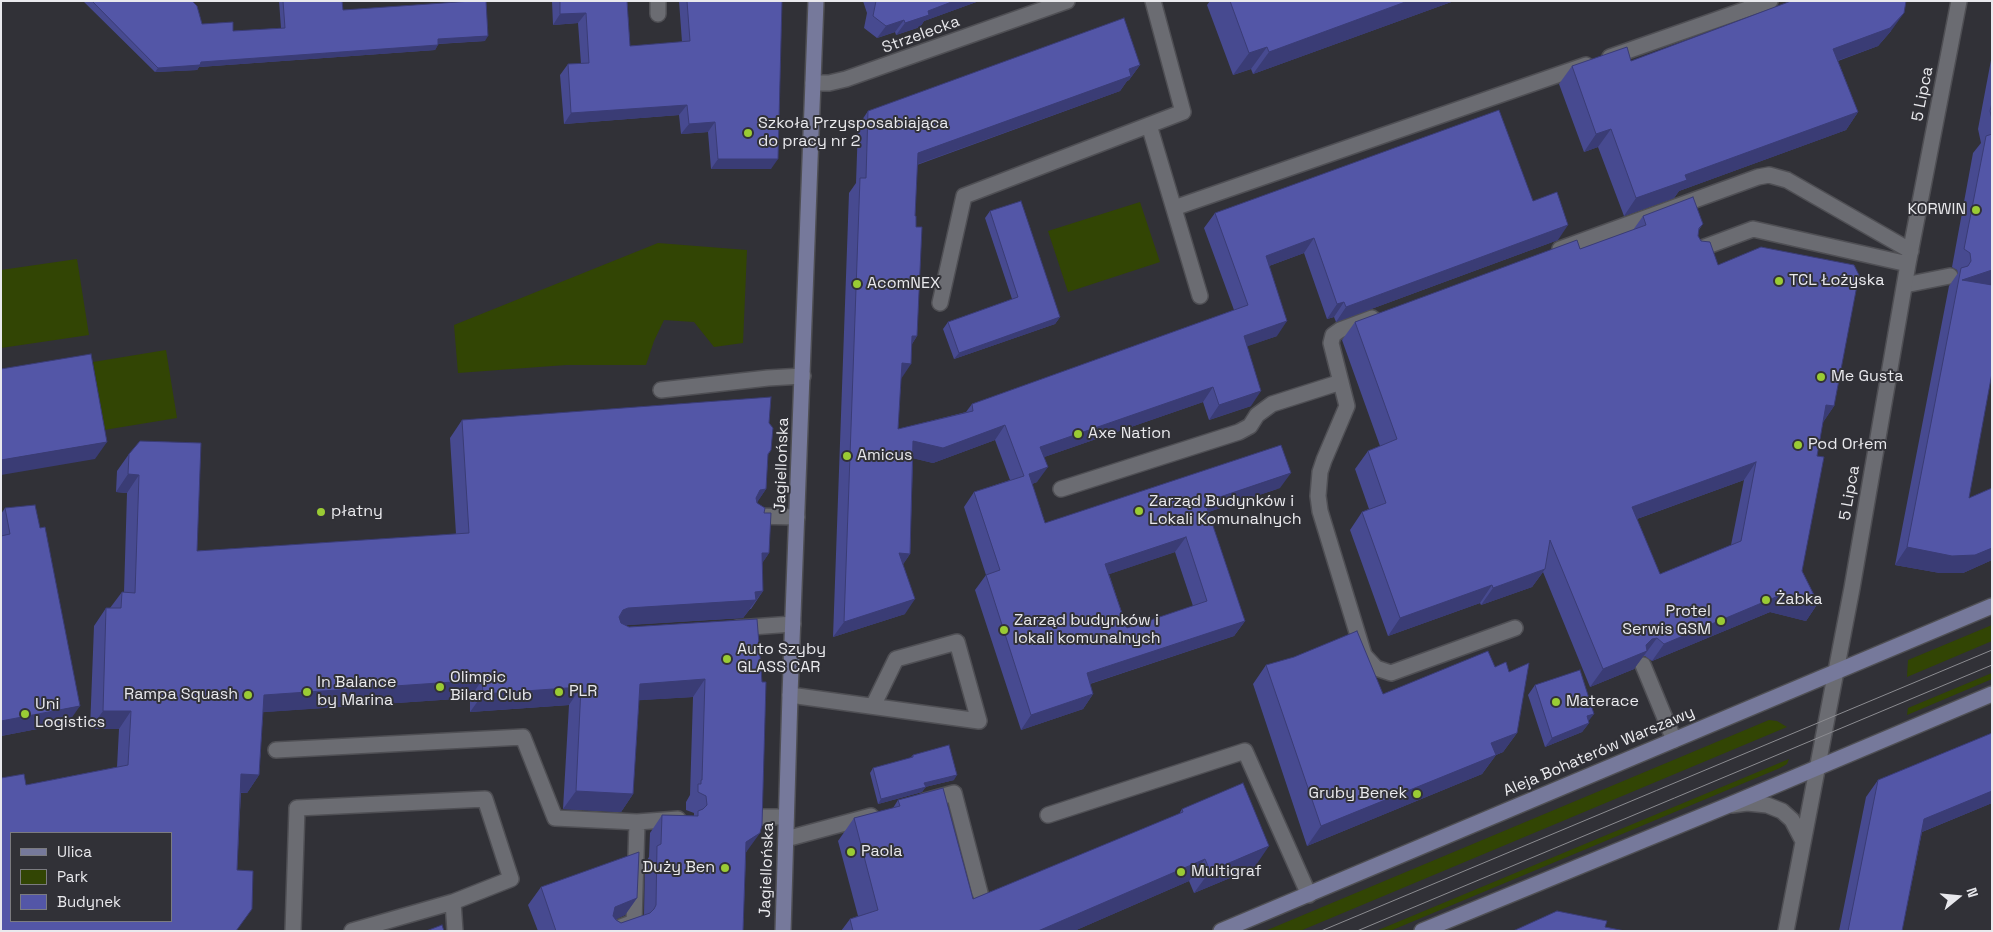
<!DOCTYPE html>
<meta charset="utf-8">
<style>
body{margin:0}
#map{position:relative;width:1993px;height:932px;overflow:hidden;background:#313137;font-family:"Space Grotesk",sans-serif}
canvas{display:block}
.frame{position:absolute;inset:0;border:2px solid #e9e9ed;pointer-events:none}
.legend{position:absolute;left:10px;top:832px;width:162px;height:90px;box-sizing:border-box;background:#313137;border:1px solid #7b7b80;margin:0;padding:6px 9px;list-style:none;font-size:15px;color:#e9e9ed}
.legend li{display:flex;align-items:center;gap:10px;height:25px}
.legend b{width:25px;border:1px solid #7b7b80}
.north{position:absolute;left:1933px;top:872px;width:50px;height:50px;-webkit-text-stroke:4px #313137;paint-order:stroke;rotate:73deg;font-size:14px;font-weight:700;line-height:20px;text-align:center;color:#e9e9ed}
.north::after{content:'';display:block;margin:auto;width:18px;height:22px;background:#e9e9ed;clip-path:polygon(50% 0,100% 100%,50% 72%,0 100%)}
</style>
<div id="map">
<canvas width="1993" height="932"></canvas>
<div class="frame"></div>
<ul class="legend">
<li><b style="height:6px;background:#76799b"></b>Ulica</li>
<li><b style="height:14px;background:#324504"></b>Park</li>
<li><b style="height:14px;background:#5356a7"></b>Budynek</li>
</ul>
<div class="north">N</div>
</div>
<script>
const ctx = document.querySelector('canvas').getContext('2d');
ctx.lineJoin = 'round';
function fillPath(path, color) {
  ctx.fillStyle = color;
  ctx.fill(path, 'evenodd');
}
function poly(rows) {
  const path = new Path2D();
  for (const r of rows) {
    path.moveTo(r[0], r[1]);
    for (let i = 2; i < r.length; i += 2) path.lineTo(r[i], r[i + 1]);
  }
  return path;
}
function stroke(path, color, width, dash) {
  ctx.strokeStyle = color;
  ctx.lineWidth = width;
  ctx.lineCap = dash ? 'butt' : 'round';
  ctx.setLineDash(dash || []);
  ctx.stroke(path);
}
function label(font, color, halo, rows, align = 'center') {
  ctx.font = font + ' "Space Grotesk",sans-serif';
  ctx.lineWidth = 4;
  ctx.setLineDash([]);
  ctx.textBaseline = 'middle';
  ctx.strokeStyle = halo;
  ctx.fillStyle = color;
  for (const [text, x, y, turn = 0] of rows) {
    ctx.save();
    ctx.translate(x, y);
    ctx.rotate((+turn || 0) * Math.PI / 180);
    ctx.textAlign = isNaN(turn) ? turn : align;
    if (halo) ctx.strokeText(text, 0, 0);
    ctx.fillText(text, 0, 0);
    ctx.restore();
  }
}
fillPath(poly([
 [1140,202,1160,262,1068,292,1048,231],
 [658,243,747,250,743,343,714,347,694,322,664,320,654,341,646,365,566,365,458,373,454,325],
 [77,259,89,335,1,348,1,270],
 [166,350,177,418,104,430,93,362],
 [1992,625,1992,641,1907,677,1908,660],
 [1992,673,1992,679,1907,715,1908,708],
 [1769,720,1777,721,1787,727,1300,931,1265,931],
 [1789,759,1787,764,1780,768,1390,931,1376,931]
]), '#324504');
const lane = poly([
 [658,1,658,14],
 [1905,285,1950,276],
 [661,390,768,378,803,376],
 [753,516,797,517],
 [1643,665,1674,740],
 [790,695,979,721,957,642,896,659,873,706],
 [276,750,523,737,555,818,637,822,634,922,610,931],
 [925,801,954,793,980,893],
 [1048,815,1245,751,1309,895],
 [759,817,786,817],
 [637,822,678,819],
 [786,839,871,816],
 [453,902,455,931],
 [293,931,297,808,485,799,511,879,453,902,352,931]
]);
const street = poly([
 [1610,57,1770,1],
 [813,83,829,83,846,79,1067,1],
 [1149,125,1200,296],
 [1174,208,1586,65],
 [1560,249,1758,177,1769,175,1787,180,1911,251],
 [1694,251,1753,229,1908,264],
 [940,303,964,196,1183,112,1153,1],
 [1372,318,1340,330,1333,335,1331,343,1347,406,1324,460,1320,472,1318,496,1320,511,1364,655,1376,668,1391,673,1515,628],
 [1061,489,1239,432,1250,426,1257,415,1272,404,1341,382],
 [737,628,793,624],
 [1732,805,1747,803,1767,805,1782,811,1792,820,1803,841],
 [1786,931,1852,588,1908,264,1959,1]
]);
const secondary = poly([
 [783,931,790,695,816,1],
 [1221,931,1992,606],
 [1422,931,1729,805,1992,694]
]);
stroke(lane, '#4f4f54', 18);
stroke(street, '#4f4f54', 18);
stroke(secondary, '#4f4f54', 18);
stroke(lane, '#6b6c72', 15);
stroke(street, '#6b6c72', 15);
stroke(secondary, '#76799b', 15);
stroke(poly([
 [1321,931,1992,650],
 [1357,931,1992,665]
]), '#8c8c91', 1);
fillPath(poly([
 [83,1,192,1,202,24,233,31,281,28,279,1,342,1,343,10,485,41,438,44,435,50,199,67,197,70,155,72],
 [552,1,627,1,630,46,682,42,679,1,782,1,771,169,711,169,708,132,681,134,679,115,564,124,560,75,568,64,581,64,578,23,553,25],
 [863,1,979,1,924,21,920,27,896,35,895,32,877,38,864,28,867,13],
 [1210,1,1454,1,1253,74,1251,69,1233,75,1207,5],
 [1891,31,1878,46,1838,61,1858,112,1846,130,1679,191,1674,198,1624,216,1598,147,1584,152,1559,84,1572,66,1631,61],
 [1992,55,1992,283,1989,284,1969,498,1992,488,1992,560,1963,573,1940,573,1895,565,1949,286,1958,273,1957,270,1952,267,1973,153,1981,143,1978,129],
 [1140,65,1129,80,1127,81,1120,91,917,165,915,216,916,227,917,336,912,344,901,378,898,429,966,412,972,404,1234,310,1204,228,1215,213,1533,201,1558,240,1336,322,1334,317,1327,319,1304,253,1269,266,1277,336,1247,346,1251,406,1209,420,1203,402,1044,457,1037,482,1032,484,1045,523,1280,488,1208,512,1245,621,1234,636,1090,684,1093,694,1083,709,1021,730,975,590,986,575,964,507,974,492,1010,480,995,440,933,463,913,458,910,554,903,564,905,614,833,637,849,193,856,183,858,126,868,111],
 [1175,552,1193,606,1127,628,1109,574],
 [990,211,1060,317,1055,324,954,359,943,329,948,322,1012,299,985,218],
 [1643,216,1703,224,1698,231,1698,236,1718,265,1834,406,1823,422,1817,456,1802,571,1818,603,1806,621,1770,612,1652,661,1645,656,1643,656,1634,669,1590,687,1543,572,1532,587,1481,605,1480,603,1388,636,1350,530,1362,512,1369,509,1355,469,1368,451,1380,446,1342,340,1355,322,1580,249,1633,230],
 [1744,480,1731,545,1660,574,1637,519],
 [462,420,769,423,771,450,768,455,766,489,757,502,764,513,769,553,762,563,763,591,751,609,750,609,743,618,625,625,629,627,757,619,747,851,746,852,743,931,538,931,528,905,541,887,637,898,625,915,616,919,621,923,644,915,645,863,649,857,650,833,662,815,694,816,694,813,686,810,686,802,690,795,693,697,639,700,633,794,621,812,563,809,569,705,470,712,470,698,263,712,259,775,247,793,241,793,237,870,252,909,26,785,117,767,119,729,90,729,94,626,106,608,110,608,122,592,124,592,127,493,116,492,117,471,129,454,197,551,456,534,450,438],
 [5,508,68,723,1,736,1,514],
 [1266,665,1383,694,1517,733,1503,752,1496,755,1482,774,1307,846,1253,684],
 [1535,685,1588,721,1589,723,1582,732,1545,747,1528,695],
 [1992,733,1992,803,1922,832,1902,931,1839,931,1866,797,1878,780],
 [913,755,954,780,925,787,922,792,878,804,870,773,873,768,910,758],
 [898,800,973,899,1179,814,1182,809,1254,868,1194,893,1189,881,1074,931,841,931,850,919,858,916,838,841,854,818,893,808]
]), '#474a90');
fillPath(poly([
 [954,1,979,1,924,21,920,27,896,35,905,23,928,11],
 [1408,1,1454,1,1253,74,1269,52],
 [586,13,578,23,553,25,560,14],
 [1904,13,1891,31,1878,46,1820,67,1833,49],
 [904,20,895,32,877,38,886,26],
 [488,36,485,41,434,44,438,39],
 [438,45,435,50,199,67,197,70,155,72,158,68,201,62],
 [1267,47,1251,69,1233,75,1249,53],
 [1140,65,1129,80,1127,81,1120,91,907,168,918,153],
 [687,105,679,115,564,124,571,113],
 [1858,112,1846,130,1679,191,1674,198,1624,216,1636,198,1685,175],
 [715,122,708,132,681,134,689,124],
 [1611,129,1598,147,1584,152,1596,134],
 [718,159,778,159,771,169,711,169],
 [1568,225,1558,240,1336,322,1346,307],
 [1314,238,1304,253,1255,271,1266,256],
 [1992,270,1992,283,1956,296,1962,280],
 [1344,302,1334,317,1327,319,1337,304],
 [1060,317,1055,324,954,359,959,353],
 [1287,321,1277,336,1234,351,1244,336],
 [912,336,917,336,907,351],
 [902,363,911,364,901,379],
 [1213,387,1203,402,1030,462,1040,447],
 [1261,391,1251,406,1209,420,1219,405],
 [1826,405,1834,406,1822,424],
 [1005,425,995,440,933,463,903,456,913,441],
 [107,442,95,459,1,475,1,460],
 [1756,462,1744,480,1620,525,1632,507],
 [1048,467,1037,482,1019,489,1029,474],
 [1291,473,1280,488,1194,517,1205,502],
 [128,474,139,475,127,493,116,492],
 [766,489,754,507,748,508,760,490],
 [1186,537,1175,552,1095,579,1105,564],
 [1907,547,1992,548,1992,560,1963,573,1940,573,1895,565],
 [762,553,769,553,757,571],
 [899,553,910,554,900,569],
 [1545,569,1532,587,1481,605,1493,588],
 [1492,585,1480,603,1388,636,1400,618],
 [763,591,743,618,615,626,623,610,628,608],
 [1783,594,1818,603,1806,621,1770,612,1652,661,1664,644],
 [915,599,905,614,833,637,844,622],
 [1245,621,1234,636,1077,688,1087,673],
 [1657,638,1634,669,1590,687,1603,669,1652,639],
 [705,679,693,697,628,701,640,684],
 [482,680,470,698,252,713,264,695],
 [581,687,569,705,470,712,483,694],
 [1093,694,1083,709,1021,730,1031,715],
 [80,706,68,723,1,736,1,721],
 [103,711,131,711,119,729,90,729],
 [1594,714,1587,723,1587,716],
 [1589,723,1582,732,1545,747,1552,738],
 [1517,733,1503,752,1496,755,1482,774,1307,846,1321,826,1491,743],
 [241,774,259,775,247,793,229,792],
 [957,775,954,780,921,788,924,783],
 [926,787,922,792,878,804,881,799],
 [576,791,633,794,621,812,563,809],
 [1992,791,1992,803,1912,836,1924,819],
 [760,833,747,851,734,859,746,842],
 [1269,846,1254,868,1194,893,1210,871],
 [1205,859,1189,881,1074,931,1038,931],
 [637,898,625,915,603,925,615,907]
]), '#3a3c75');
const building = poly([
 [92,1,192,1,197,6,202,24,233,22,233,31,285,28,283,1,342,1,343,10,472,1,486,1,488,36,438,39,438,45,201,62,200,65,158,68,92,1],
 [560,1,627,1,630,46,690,41,687,1,782,1,778,159,718,159,715,122,689,124,687,105,571,113,568,64,589,63,586,13,560,14,560,1],
 [876,1,954,1,928,11,929,15,905,23,904,20,886,26,873,16,876,1],
 [1230,1,1408,1,1269,52,1267,47,1249,53,1230,1],
 [1791,1,1906,1,1904,13,1890,28,1833,49,1858,112,1685,175,1687,180,1636,198,1611,129,1596,134,1572,66,1627,47,1631,61,1791,1],
 [1124,18,1140,65,1129,69,1131,76,918,153,915,216,916,216,916,227,922,227,917,336,912,336,911,364,902,363,898,429,973,411,972,404,1248,305,1215,213,1499,110,1533,201,1557,192,1568,225,1346,307,1344,302,1337,304,1314,238,1266,256,1287,321,1244,336,1261,391,1219,405,1213,387,1040,447,1048,467,1029,474,1045,523,1281,445,1291,473,1205,502,1245,621,1087,673,1093,694,1031,715,986,575,1000,570,974,492,1024,476,1005,425,943,448,913,441,910,554,899,553,915,599,844,622,860,178,866,178,868,111,1124,18],
 [1186,537,1207,601,1127,628,1105,564,1186,537],
 [1992,103,1992,119,1990,111,1992,103],
 [1992,134,1992,270,1962,280,1992,285,1992,373,1969,498,1992,488,1992,548,1975,555,1952,556,1907,547,1961,268,1968,266,1971,261,1970,253,1964,249,1986,136,1992,134],
 [1693,197,1703,224,1699,228,1698,236,1701,241,1710,242,1718,265,1761,247,1854,265,1859,275,1834,406,1826,405,1817,456,1824,457,1802,571,1818,603,1783,594,1664,644,1657,638,1652,639,1646,645,1647,651,1603,669,1550,540,1545,569,1493,588,1492,585,1400,618,1362,512,1386,503,1368,451,1397,439,1355,322,1577,240,1580,249,1646,225,1643,216,1693,197],
 [1756,462,1741,541,1660,574,1632,507,1756,462],
 [1021,201,1060,317,959,353,948,322,1018,297,990,211,1021,201],
 [91,354,107,442,1,460,1,369,91,354],
 [771,397,769,423,773,428,771,450,768,454,766,489,760,490,756,498,757,503,765,508,764,513,771,513,769,553,762,553,763,591,755,592,756,600,628,608,623,610,619,617,621,623,629,627,757,619,762,682,766,682,762,825,760,833,746,842,743,931,556,931,541,887,639,852,637,898,615,907,613,916,616,920,621,923,650,913,654,909,656,905,657,846,661,844,662,815,698,816,698,811,703,809,707,805,706,796,698,792,698,784,701,784,701,780,702,780,705,679,640,684,633,794,576,791,581,687,483,694,482,680,264,695,259,775,241,774,237,870,253,871,252,909,236,931,1,931,1,778,24,774,26,785,128,765,131,711,103,711,106,608,121,608,122,592,135,593,139,475,128,474,129,454,140,441,201,443,197,551,469,533,462,420,771,397],
 [11,833,171,833,171,921,11,921,11,833],
 [35,505,40,528,45,527,80,706,1,721,1,536,10,534,5,508,35,505],
 [1357,631,1383,694,1488,651,1495,667,1506,662,1509,672,1529,663,1517,733,1491,743,1496,755,1321,826,1266,665,1294,657,1357,631],
 [1580,670,1594,714,1587,716,1589,723,1552,738,1535,685,1580,670],
 [1992,733,1992,791,1924,819,1902,931,1848,931,1878,780,1992,733],
 [949,745,957,775,924,783,926,787,881,799,873,768,913,757,913,755,949,745],
 [1243,783,1269,846,1210,871,1205,859,1038,931,853,931,850,919,878,910,854,818,900,806,898,800,943,788,973,899,1183,812,1182,809,1243,783],
 [1557,911,1607,921,1605,927,1625,931,1513,931,1557,911],
 [442,925,444,931,426,931,442,925]
]);
fillPath(building, '#5356a7');
stroke(building, '#3a3c75', 1);
for (const [x, y, r, color] of [
 [748,133,5,"#9acb34"],
 [1976,210,5,"#9acb34"],
 [1779,281,5,"#9acb34"],
 [857,284,5,"#9acb34"],
 [1821,377,5,"#9acb34"],
 [1078,434,5,"#9acb34"],
 [1798,445,5,"#9acb34"],
 [847,456,5,"#9acb34"],
 [1139,511,5,"#9acb34"],
 [321,512,5,"#9acb34"],
 [1766,600,5,"#9acb34"],
 [1721,621,5,"#9acb34"],
 [1004,630,5,"#9acb34"],
 [727,659,5,"#9acb34"],
 [440,687,5,"#9acb34"],
 [307,692,5,"#9acb34"],
 [559,692,5,"#9acb34"],
 [248,695,5,"#9acb34"],
 [1556,702,5,"#9acb34"],
 [25,714,5,"#9acb34"],
 [1417,794,5,"#9acb34"],
 [851,852,5,"#9acb34"],
 [725,868,5,"#9acb34"],
 [1181,872,5,"#9acb34"]
]) {
  const dot = new Path2D();
  dot.arc(x, y, r, 0, 2 * Math.PI);
  ctx.fillStyle = color;
  ctx.fill(dot);
  stroke(dot, '#313137', 2);
}
label('16px', '#e9e9ed', '#313137', [
 ["Strzelecka",921,35,-20],
 ["5 Lipca",1923,94,-79],
 ["Jagiellońska",782,465,-88],
 ["5 Lipca",1850,493,-80],
 ["Aleja Bohaterów Warszawy",1599,752,-23],
 ["Jagiellońska",767,870,-88]
]);
label('16px', '#e9e9ed', '#313137', [
 ["Szkoła Przysposabiająca",758,124],
 ["do pracy nr 2",758,142],
 ["KORWIN",1966,210,"right"],
 ["TCL Łożyska",1789,281],
 ["AcomNEX",867,284],
 ["Me Gusta",1831,377],
 ["Axe Nation",1088,434],
 ["Pod Orłem",1808,445],
 ["Amicus",857,456],
 ["Zarząd Budynków i",1149,502],
 ["Lokali Komunalnych",1149,520],
 ["płatny",331,512],
 ["Żabka",1776,600],
 ["Protel",1711,612,"right"],
 ["Serwis GSM",1711,630,"right"],
 ["Zarząd budynków i",1014,621],
 ["lokali komunalnych",1014,639],
 ["Auto Szyby",737,650],
 ["GLASS CAR",737,668],
 ["Olimpic",450,678],
 ["Bilard Club",450,696],
 ["In Balance",317,683],
 ["by Marina",317,701],
 ["PLR",569,692],
 ["Rampa Squash",238,695,"right"],
 ["Materace",1566,702],
 ["Uni",35,705],
 ["Logistics",35,723],
 ["Gruby Benek",1407,794,"right"],
 ["Paola",861,852],
 ["Duży Ben",715,868,"right"],
 ["Multigraf",1191,872]
], 'left');
</script>
